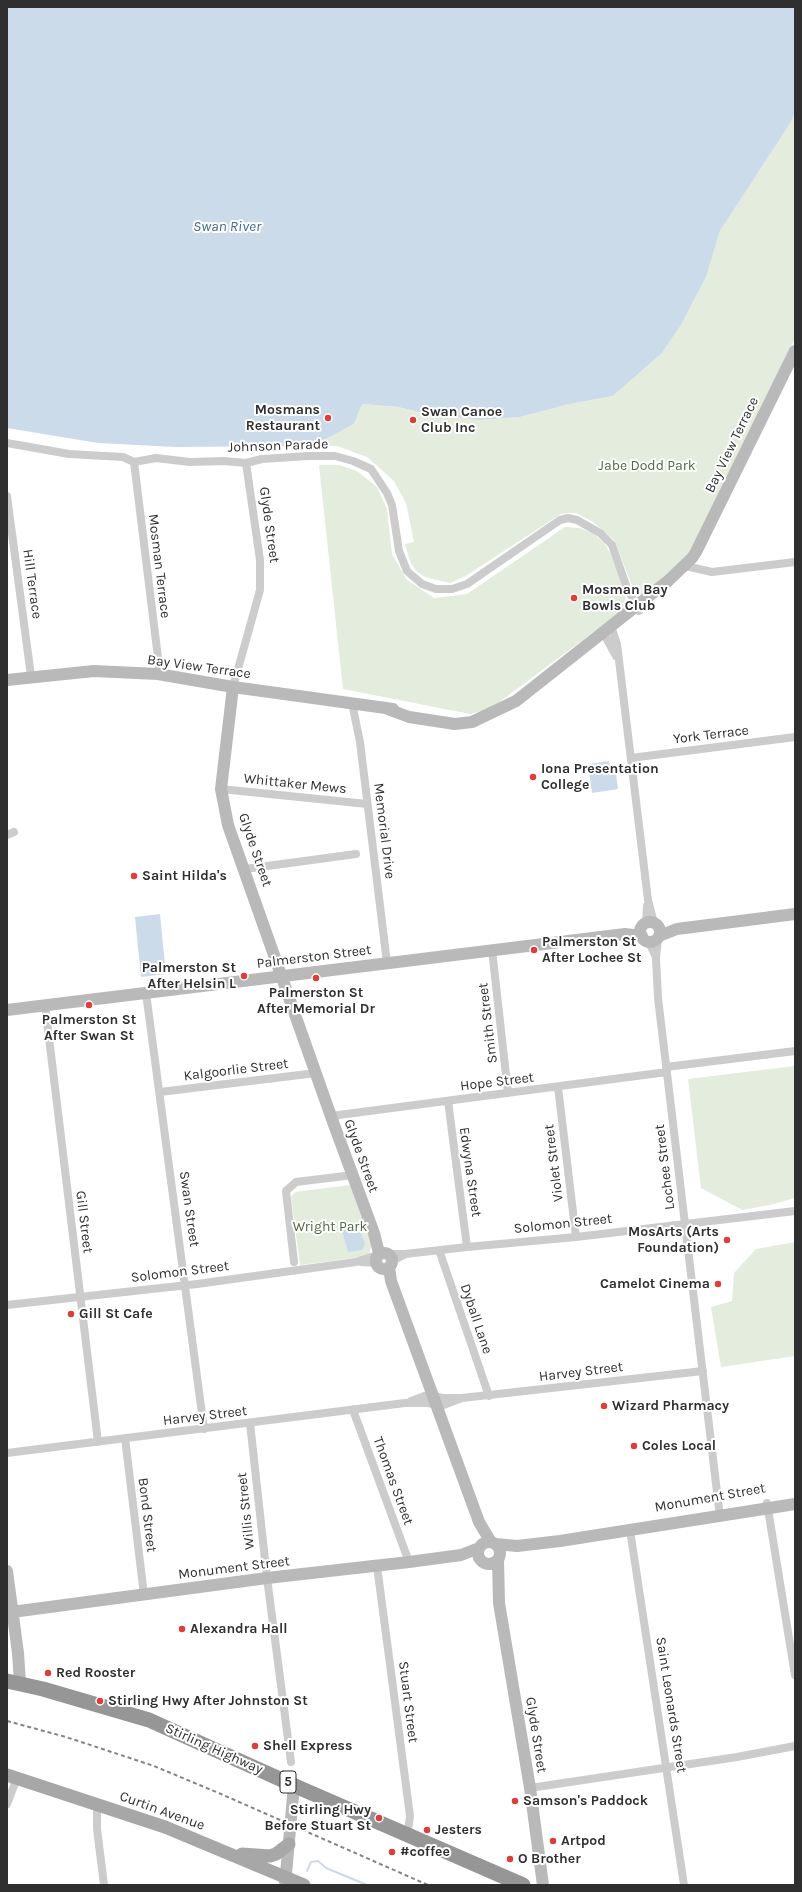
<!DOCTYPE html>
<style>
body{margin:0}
#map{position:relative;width:802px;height:1892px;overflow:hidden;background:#fff;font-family:Karla,sans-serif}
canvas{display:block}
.frame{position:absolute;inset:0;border:8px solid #2f2f2f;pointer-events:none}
</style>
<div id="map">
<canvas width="802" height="1892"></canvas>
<div class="frame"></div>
</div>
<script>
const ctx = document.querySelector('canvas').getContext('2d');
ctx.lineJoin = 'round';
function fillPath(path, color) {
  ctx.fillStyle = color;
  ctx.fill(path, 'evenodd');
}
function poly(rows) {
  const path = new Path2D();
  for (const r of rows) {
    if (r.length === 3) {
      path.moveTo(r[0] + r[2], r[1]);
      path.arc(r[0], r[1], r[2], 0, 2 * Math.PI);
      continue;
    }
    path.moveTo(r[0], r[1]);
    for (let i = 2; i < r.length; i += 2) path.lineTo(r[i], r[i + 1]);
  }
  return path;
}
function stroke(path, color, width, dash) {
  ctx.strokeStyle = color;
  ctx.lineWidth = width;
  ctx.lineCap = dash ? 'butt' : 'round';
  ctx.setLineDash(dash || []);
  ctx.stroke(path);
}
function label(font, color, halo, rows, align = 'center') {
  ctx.font = font + ' Karla,sans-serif';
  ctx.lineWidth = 4;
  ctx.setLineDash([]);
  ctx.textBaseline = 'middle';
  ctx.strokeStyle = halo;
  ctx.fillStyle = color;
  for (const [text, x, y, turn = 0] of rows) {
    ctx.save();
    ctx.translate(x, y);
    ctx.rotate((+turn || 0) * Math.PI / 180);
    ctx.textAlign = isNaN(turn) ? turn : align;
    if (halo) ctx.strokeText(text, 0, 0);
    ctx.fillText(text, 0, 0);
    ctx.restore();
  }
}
fillPath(poly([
 [795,112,795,339,720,490,699,538,684,559,644,598,638,596,633,588,614,540,593,522,576,513,568,513,561,514,464,577,450,583,425,577,416,571,410,561,405,544,414,542,406,503,394,481,367,457,337,446,313,446,354,424,362,404,398,407,423,413,480,420,520,417,569,404,613,396,662,353,681,325,706,277,720,231,791,122],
 [319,465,339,465,357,471,377,487,387,509,392,554,407,580,434,598,467,594,565,527,579,528,593,533,604,543,611,554,624,589,627,607,490,709,470,714,343,689],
 [795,1066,795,1198,770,1205,742,1210,701,1188,688,1079],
 [350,1185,372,1243,369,1254,361,1257,300,1265,291,1197,295,1192],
 [795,1242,795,1356,721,1367,711,1307,732,1301,734,1273,756,1249]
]), '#e4ecde');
fillPath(poly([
 [7,7,795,7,795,112,791,122,720,231,706,277,681,325,662,353,613,396,569,404,520,417,480,420,423,413,398,407,362,404,354,424,313,446,175,447,98,443,7,428],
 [609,761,611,774,616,774,618,789,592,793,588,764],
 [160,914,166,974,141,977,135,917],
 [358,1225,365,1244,362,1250,348,1252,341,1228]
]), '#cbdbea');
stroke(poly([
 [307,1871,311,1862,318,1861,326,1868,367,1885]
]), '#cbdbea', 2);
stroke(poly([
 [7,443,69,454,123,457,134,462,156,458,190,462,224,461,246,463,262,459,308,456,335,456,353,461,371,469,387,493,392,505,399,551,407,571,422,584,436,589,452,589,467,584,560,520,568,518,577,520,600,533,612,545,627,588,639,611],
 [134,462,159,666,158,674],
 [7,496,31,676],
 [685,566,712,572,795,562],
 [611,626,617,644,648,900,654,923],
 [603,632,616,656],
 [233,687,260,590,260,560,246,463],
 [352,703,360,742,387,963],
 [631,758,795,737],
 [221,789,367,804],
 [7,835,14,832],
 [245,869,356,854],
 [646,923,647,906],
 [658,938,656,958,658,998,720,1517],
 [649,942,655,955],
 [492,950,508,1093],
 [146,993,204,1429],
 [45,1005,98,1442],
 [666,1067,795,1051],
 [558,1087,576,1237],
 [160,1092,316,1073],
 [448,1101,467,1247],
 [331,1116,667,1072],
 [439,1250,489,1396],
 [389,1254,405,1254,467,1247,576,1237,795,1211],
 [392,1261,404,1255],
 [294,1262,286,1191,296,1182,353,1175],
 [361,1262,376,1263],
 [7,1305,197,1284,356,1262,377,1255],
 [411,1401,427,1395,443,1398,462,1398,703,1371],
 [353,1410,409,1562],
 [250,1423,267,1578,291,1762],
 [125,1438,144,1595],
 [7,1453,405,1403,428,1403,441,1406,462,1398],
 [767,1503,795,1675],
 [630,1530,684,1885],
 [377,1566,410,1816,407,1837],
 [530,1788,737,1757,795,1746],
 [7,1804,17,1778],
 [97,1805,97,1829,104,1885]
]), '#ccc', 8);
stroke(poly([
 [7,680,94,671,158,674,233,687,393,709],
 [233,687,221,789,228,825,333,1122,374,1233,379,1253],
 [385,708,409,717,455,724,472,722,516,701,668,581,692,558,696,552,795,351],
 [650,932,10],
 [659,936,677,929,795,914],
 [7,1010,625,934,642,936],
 [384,1261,8],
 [389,1267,391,1281,479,1522,491,1542],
 [489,1553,11],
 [496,1544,517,1546,560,1541,795,1504],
 [498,1560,499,1603,530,1788,543,1885],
 [7,1571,18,1653,20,1683],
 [12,1612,267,1578,409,1562,461,1555,479,1548],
 [285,1885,294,1785]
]), '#b9b9b9', 12);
stroke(poly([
 [7,1775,165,1827,304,1885],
 [242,1854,270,1856,276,1854,289,1844]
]), '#a7a7a7', 13);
stroke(poly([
 [7,1681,43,1689,149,1720,302,1789,523,1885]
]), '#969696', 15);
stroke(poly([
 [7,1721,66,1737,154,1766,221,1794,428,1885]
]), '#848484', 2, [4, 3]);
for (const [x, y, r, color] of [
 [328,418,4,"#dc3f3b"],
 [413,420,4,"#dc3f3b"],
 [574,598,4,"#dc3f3b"],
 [533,777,4,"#dc3f3b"],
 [134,876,4,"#dc3f3b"],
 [534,950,4,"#dc3f3b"],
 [244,976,4,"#dc3f3b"],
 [316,978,4,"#dc3f3b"],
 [89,1005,4,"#dc3f3b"],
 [727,1240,4,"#dc3f3b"],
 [718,1284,4,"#dc3f3b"],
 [71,1314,4,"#dc3f3b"],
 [604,1406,4,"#dc3f3b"],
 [634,1446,4,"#dc3f3b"],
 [182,1629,4,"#dc3f3b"],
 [48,1673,4,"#dc3f3b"],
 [100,1701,4,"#dc3f3b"],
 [255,1746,4,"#dc3f3b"],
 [515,1801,4,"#dc3f3b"],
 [379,1818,4,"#dc3f3b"],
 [427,1830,4,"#dc3f3b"],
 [553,1841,4,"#dc3f3b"],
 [392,1852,4,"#dc3f3b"],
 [510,1859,4,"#dc3f3b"]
]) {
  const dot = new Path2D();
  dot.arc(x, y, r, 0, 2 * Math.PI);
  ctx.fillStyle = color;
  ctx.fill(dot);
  stroke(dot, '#fff', 1.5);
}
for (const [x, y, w] of [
 [288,1782,16]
]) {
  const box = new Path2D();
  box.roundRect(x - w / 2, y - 11, w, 22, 3);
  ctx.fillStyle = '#fff';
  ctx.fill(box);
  stroke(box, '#2f2f2f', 1);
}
label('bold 13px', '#2f2f2f', null, [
 ["5",288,1782]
]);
label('bold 14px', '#2f2f2f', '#fff', [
 ["Mosmans",320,410,"right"],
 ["Restaurant",320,426,"right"],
 ["Swan Canoe",421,412],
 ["Club Inc",421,428],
 ["Mosman Bay",582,590],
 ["Bowls Club",582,606],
 ["Iona Presentation",541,769],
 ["College",541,785],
 ["Saint Hilda's",142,876],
 ["Palmerston St",542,942],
 ["After Lochee St",542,958],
 ["Palmerston St",236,968,"right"],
 ["After Helsin L",236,984,"right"],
 ["Palmerston St",316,993,"center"],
 ["After Memorial Dr",316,1009,"center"],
 ["Palmerston St",89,1020,"center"],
 ["After Swan St",89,1036,"center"],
 ["MosArts (Arts",719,1232,"right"],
 ["Foundation)",719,1248,"right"],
 ["Camelot Cinema",710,1284,"right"],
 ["Gill St Cafe",79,1314],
 ["Wizard Pharmacy",612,1406],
 ["Coles Local",642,1446],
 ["Alexandra Hall",190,1629],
 ["Red Rooster",56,1673],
 ["Stirling Hwy After Johnston St",108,1701],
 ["Shell Express",263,1746],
 ["Samson's Paddock",523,1801],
 ["Stirling Hwy",371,1810,"right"],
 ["Before Stuart St",371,1826,"right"],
 ["Jesters",435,1830],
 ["Artpod",561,1841],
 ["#coffee",400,1852],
 ["O Brother",518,1859]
], 'left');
label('14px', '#2f2f2f', '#fff', [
 ["Bay View Terrace",732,445,-64],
 ["Johnson Parade",278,446,-2],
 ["Glyde Street",269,525,82],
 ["Mosman Terrace",159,566,83],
 ["Hill Terrace",32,584,82],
 ["Bay View Terrace",199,667,8],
 ["York Terrace",711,735,-7],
 ["Whittaker Mews",295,784,6],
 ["Memorial Drive",384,831,83],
 ["Glyde Street",255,850,71],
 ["Palmerston Street",314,957,-7],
 ["Smith Street",488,1023,-97],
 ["Kalgoorlie Street",236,1070,-7],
 ["Hope Street",497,1082,-7],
 ["Glyde Street",361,1156,70],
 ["Violet Street",554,1163,-97],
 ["Lochee Street",665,1167,-97],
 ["Edwyna Street",470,1172,82],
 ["Swan Street",189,1209,82],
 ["Gill Street",84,1222,83],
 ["Solomon Street",563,1224,-6],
 ["Solomon Street",180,1272,-7],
 ["Dyball Lane",476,1319,71],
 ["Harvey Street",581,1372,-7],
 ["Harvey Street",205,1416,-7],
 ["Thomas Street",393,1481,70],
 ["Monument Street",710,1498,-10],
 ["Willis Street",246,1511,-96],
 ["Bond Street",147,1515,83],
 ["Monument Street",234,1568,-7],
 ["Stuart Street",408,1702,83],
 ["Saint Leonards Street",671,1705,81],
 ["Glyde Street",536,1735,81],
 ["Stirling Highway",214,1749,24],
 ["Curtin Avenue",162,1811,20]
]);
label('14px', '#4e693f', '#fff', [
 ["Jabe Dodd Park",647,466],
 ["Wright Park",330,1227]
]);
label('italic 15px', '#41688d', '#fff', [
 ["Swan River",227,227]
]);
</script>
